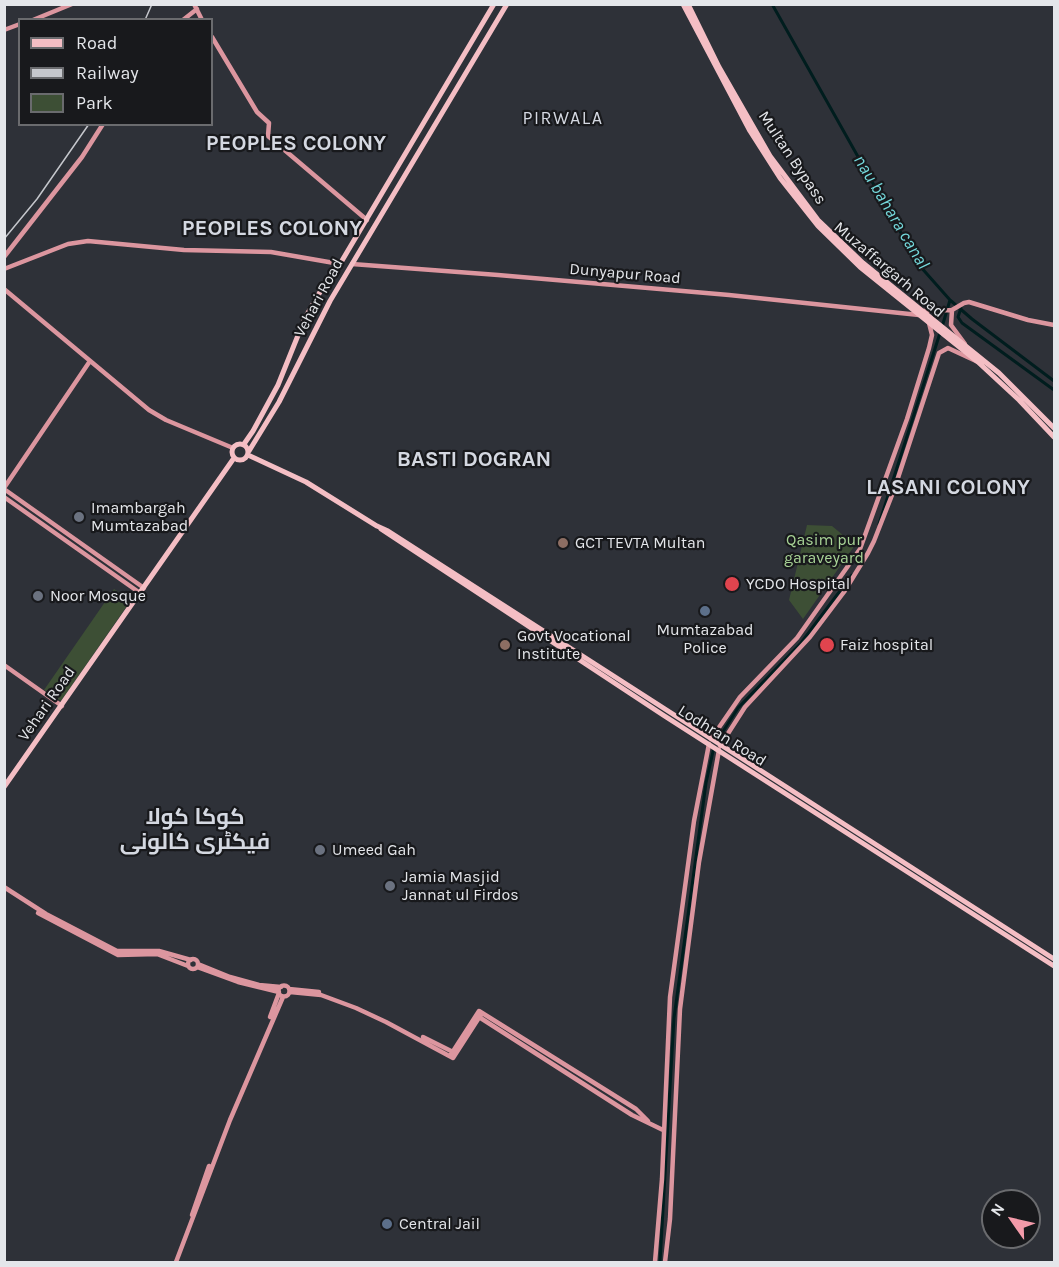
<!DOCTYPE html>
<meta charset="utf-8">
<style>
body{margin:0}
#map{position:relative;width:1059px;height:1267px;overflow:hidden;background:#2e3138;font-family:Karla,sans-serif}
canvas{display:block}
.frame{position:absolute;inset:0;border:6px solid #e4e6ea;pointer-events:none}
.legend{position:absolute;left:18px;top:18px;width:195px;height:108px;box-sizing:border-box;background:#18191c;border:2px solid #6a6b6e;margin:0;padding:8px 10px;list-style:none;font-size:18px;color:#e4e6ea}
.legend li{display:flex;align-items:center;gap:12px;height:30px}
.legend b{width:30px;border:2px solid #6a6b6e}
.north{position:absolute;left:981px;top:1189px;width:60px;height:60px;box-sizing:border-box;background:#18191c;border:2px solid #6a6b6e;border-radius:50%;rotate:304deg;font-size:16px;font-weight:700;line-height:24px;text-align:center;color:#e4e6ea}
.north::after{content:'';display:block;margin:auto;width:21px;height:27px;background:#f39aa9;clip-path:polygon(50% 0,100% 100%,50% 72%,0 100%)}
</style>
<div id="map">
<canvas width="1059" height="1267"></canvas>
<div class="frame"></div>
<ul class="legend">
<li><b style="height:8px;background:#f4bec4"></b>Road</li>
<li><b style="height:8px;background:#c5c7cc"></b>Railway</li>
<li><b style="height:16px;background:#3d4f35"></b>Park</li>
</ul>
<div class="north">N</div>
</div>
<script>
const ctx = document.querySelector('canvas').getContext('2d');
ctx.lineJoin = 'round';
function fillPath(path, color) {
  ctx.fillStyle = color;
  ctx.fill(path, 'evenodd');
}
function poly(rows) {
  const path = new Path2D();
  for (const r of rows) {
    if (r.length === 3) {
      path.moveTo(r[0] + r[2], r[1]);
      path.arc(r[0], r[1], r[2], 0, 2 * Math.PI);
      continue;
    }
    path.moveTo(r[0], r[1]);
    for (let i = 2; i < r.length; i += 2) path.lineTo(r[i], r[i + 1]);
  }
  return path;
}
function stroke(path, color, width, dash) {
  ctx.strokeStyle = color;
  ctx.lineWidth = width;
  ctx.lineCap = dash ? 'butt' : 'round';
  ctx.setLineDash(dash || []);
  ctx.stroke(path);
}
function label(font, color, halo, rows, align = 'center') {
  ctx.font = font + ' Karla,Cairo,sans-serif';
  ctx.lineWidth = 4.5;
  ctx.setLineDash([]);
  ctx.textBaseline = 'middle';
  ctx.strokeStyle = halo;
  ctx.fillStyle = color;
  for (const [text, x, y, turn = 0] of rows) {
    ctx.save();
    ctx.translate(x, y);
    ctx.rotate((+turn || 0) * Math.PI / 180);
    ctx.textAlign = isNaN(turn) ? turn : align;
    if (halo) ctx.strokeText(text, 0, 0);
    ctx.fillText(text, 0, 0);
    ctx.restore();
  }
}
fillPath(poly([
 [807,525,832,526,855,545,803,619,789,600],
 [114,589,131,600,61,701,44,690]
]), '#3d4f35');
stroke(poly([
 [772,4,919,265,950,300,972,319,1054,381],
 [961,308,958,317,962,323,1054,390],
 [942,327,950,300],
 [879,524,940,333],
 [717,741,738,708,801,643,852,575],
 [660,1262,674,1018,706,783,714,747]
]), '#001d1e', 3);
stroke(poly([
 [194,4,202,20],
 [33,20,72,4],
 [183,20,197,9],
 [4,30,20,24],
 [212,37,257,112,269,123,268,136,367,220],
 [4,257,82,157,103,124],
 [352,264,498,275,729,295,919,315],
 [4,269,68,244,88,241,184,250,271,252,340,264],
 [4,289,149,410,166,420,233,448],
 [952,310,951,325,965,344],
 [923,311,952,310,964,303,969,302,1028,320,1054,325],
 [4,488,90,361],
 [4,489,144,588],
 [4,497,140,593],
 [4,665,62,706],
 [711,739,740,697,797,638,860,549,907,419,929,348,932,335,929,323],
 [720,746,745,707,810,637,844,592,868,553,874,541,894,490,939,353,948,348,976,361],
 [4,887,46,914,117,951,159,951,191,960],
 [38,913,118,955,157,954,188,966],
 [193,964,5],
 [198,964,230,977,259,985,281,987],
 [197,967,238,982,279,992],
 [284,991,5.5],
 [289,989,319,992],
 [290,992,321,995,356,1008,386,1022,453,1058,482,1013],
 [270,1017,279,993],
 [479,1017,632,1115,663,1130],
 [423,1037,453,1052],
 [450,1056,479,1011,636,1109,648,1121],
 [192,1215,209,1166],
 [176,1262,230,1120,283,997],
 [655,1262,662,1179,670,997,694,821,709,744],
 [665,1262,670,1219,680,1009,699,862,719,750]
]), '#dc969f', 4.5);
stroke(poly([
 [683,4,750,131,780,178,818,226,860,267,978,362,1019,400,1054,437],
 [688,4,719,67,770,156,818,220,863,263,999,373,1054,428],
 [240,452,8],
 [244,444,253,431,278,385,305,318,320,292,340,264,494,4],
 [249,451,279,402,330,301,507,4],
 [248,455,306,482,377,526,388,531,1054,959],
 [381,529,663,715,1054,966],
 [4,787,234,458]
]), '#f4bec4', 5);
stroke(poly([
 [145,20,152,4],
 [4,239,37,199,89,124]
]), '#c5c7cc', 1.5);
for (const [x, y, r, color] of [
 [79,517,6,"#6b7280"],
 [563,543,6,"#8d6e63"],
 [732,584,8,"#e0444e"],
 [38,596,6,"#6b7280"],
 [705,611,6,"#5c6f8a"],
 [505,645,6,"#8d6e63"],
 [827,645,8,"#e0444e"],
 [320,850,6,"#6b7280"],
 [390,886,6,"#6b7280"],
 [387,1224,6,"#5c6f8a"]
]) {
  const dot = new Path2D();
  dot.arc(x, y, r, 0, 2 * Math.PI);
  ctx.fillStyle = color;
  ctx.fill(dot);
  stroke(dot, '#18191c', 2);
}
label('16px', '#e4e6ea', '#18191c', [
 ["Multan Bypass",792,158,56],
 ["Muzaffargarh Road",889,270,40],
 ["Dunyapur Road",625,274,5],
 ["Vehari Road",319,298,-62],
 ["Vehari Road",47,704,-55],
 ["Lodhran Road",722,736,32]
]);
label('16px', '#e4e6ea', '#18191c', [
 ["Imambargah",91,508],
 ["Mumtazabad",91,526],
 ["GCT TEVTA Multan",575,543],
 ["YCDO Hospital",746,584],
 ["Noor Mosque",50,596],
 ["Mumtazabad",705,630,"center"],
 ["Police",705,648,"center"],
 ["Govt Vocational",517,636],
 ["Institute",517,654],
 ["Faiz hospital",840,645],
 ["Umeed Gah",332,850],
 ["Jamia Masjid",402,877],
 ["Jannat ul Firdos",402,895],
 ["Central Jail",399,1224]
], 'left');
label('16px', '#a8d396', '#18191c', [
 ["Qasim pur",824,540],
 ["garaveyard",824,558]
]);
ctx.letterSpacing = '1.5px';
label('18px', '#d4d8e1', '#18191c', [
 ["PIRWALA",563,119]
]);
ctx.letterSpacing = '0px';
label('italic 18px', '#74d8db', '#18191c', [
 ["nau bahara canal",891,212,59]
]);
label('bold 22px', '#d4d8e1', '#18191c', [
 ["PEOPLES COLONY",296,144],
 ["PEOPLES COLONY",272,229],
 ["BASTI DOGRAN",474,460],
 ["LASANI COLONY",948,488],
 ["کوکا کولا",195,818],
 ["فیکٹری کالونی",195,843]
]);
</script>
